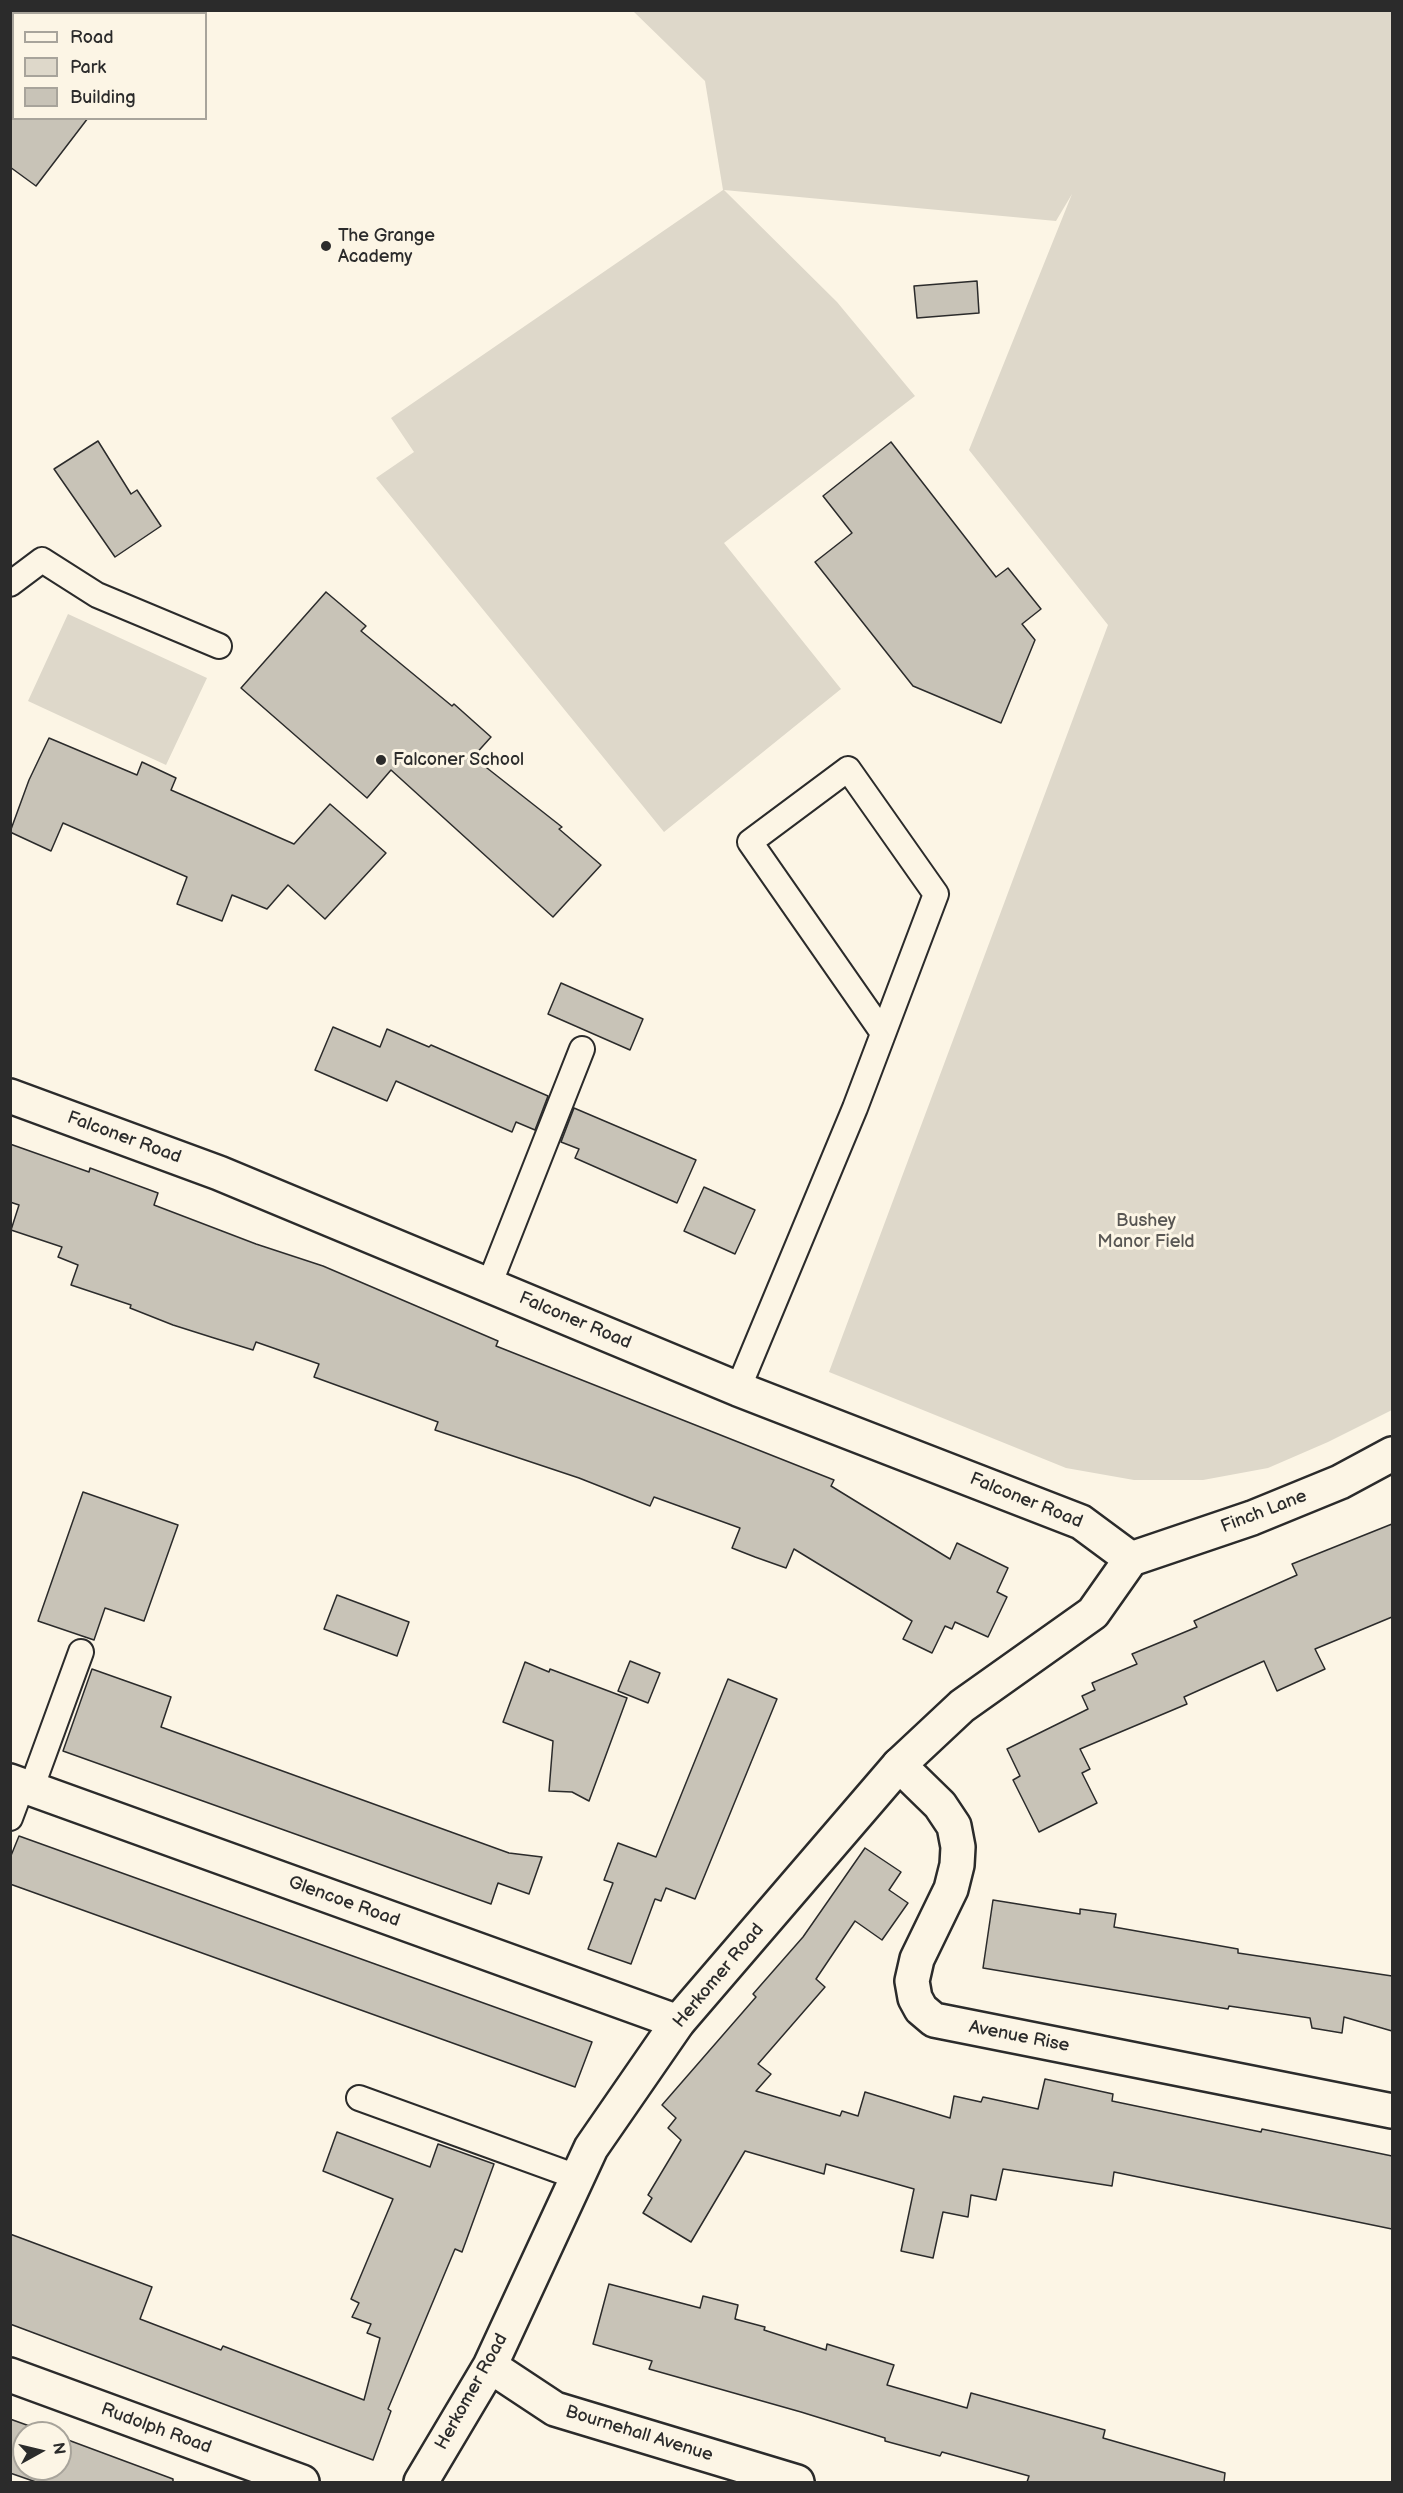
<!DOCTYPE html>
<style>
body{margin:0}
#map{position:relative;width:1403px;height:2493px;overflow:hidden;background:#fcf5e5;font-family:"Balsamiq Sans",sans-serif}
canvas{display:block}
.frame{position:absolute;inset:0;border:12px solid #2b2b2b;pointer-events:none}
.legend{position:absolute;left:12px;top:12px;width:195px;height:108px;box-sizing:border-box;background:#fcf5e5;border:2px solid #a8a49b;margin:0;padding:8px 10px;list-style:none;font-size:18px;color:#2b2b2b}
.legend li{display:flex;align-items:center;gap:12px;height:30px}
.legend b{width:30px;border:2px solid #a8a49b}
.north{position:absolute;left:12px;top:2421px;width:60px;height:60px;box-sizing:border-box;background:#fcf5e5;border:2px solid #a8a49b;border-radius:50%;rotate:82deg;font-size:16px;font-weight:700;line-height:24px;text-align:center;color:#2b2b2b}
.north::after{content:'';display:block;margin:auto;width:21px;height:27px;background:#2b2b2b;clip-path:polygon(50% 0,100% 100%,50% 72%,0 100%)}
</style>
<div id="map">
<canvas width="1403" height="2493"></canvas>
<div class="frame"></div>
<ul class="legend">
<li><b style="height:8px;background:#fcf5e5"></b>Road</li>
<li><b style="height:16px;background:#ded8ca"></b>Park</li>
<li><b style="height:16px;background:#c8c3b7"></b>Building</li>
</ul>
<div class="north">N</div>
</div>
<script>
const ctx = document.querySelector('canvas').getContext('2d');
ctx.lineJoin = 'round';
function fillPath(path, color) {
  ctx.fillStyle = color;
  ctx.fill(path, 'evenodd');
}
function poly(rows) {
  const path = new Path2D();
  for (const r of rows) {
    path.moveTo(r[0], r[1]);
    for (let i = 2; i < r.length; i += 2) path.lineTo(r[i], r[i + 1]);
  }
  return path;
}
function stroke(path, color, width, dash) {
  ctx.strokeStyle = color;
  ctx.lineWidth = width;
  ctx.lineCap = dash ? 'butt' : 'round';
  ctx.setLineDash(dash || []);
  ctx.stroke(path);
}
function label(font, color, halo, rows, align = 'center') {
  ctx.font = font + ' "Balsamiq Sans",sans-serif';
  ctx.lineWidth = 6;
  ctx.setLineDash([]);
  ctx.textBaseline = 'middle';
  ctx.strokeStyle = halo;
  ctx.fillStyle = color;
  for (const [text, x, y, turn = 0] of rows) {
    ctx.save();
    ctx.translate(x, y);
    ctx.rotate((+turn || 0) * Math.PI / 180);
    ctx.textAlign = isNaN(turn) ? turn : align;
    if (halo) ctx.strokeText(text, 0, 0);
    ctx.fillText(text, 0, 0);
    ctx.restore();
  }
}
fillPath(poly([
 [633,11,1392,11,1392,1410,1328,1442,1268,1468,1203,1480,1134,1480,1066,1468,829,1372,1108,625,969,450,1072,194,1056,221,724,190,837,302,915,396,724,543,841,689,664,832,376,478,414,452,391,418,723,190,705,81],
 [68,614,207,678,166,765,28,701]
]), '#ded8ca');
const building = poly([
 [10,118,88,118,36,186,10,167,10,118],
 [977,281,979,313,917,318,914,286,977,281],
 [98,441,131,494,137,490,161,526,115,557,54,469,98,441],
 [891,442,996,577,1008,568,1041,609,1022,624,1035,640,1001,723,913,686,815,562,852,533,823,496,891,442],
 [326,592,366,626,361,631,452,706,454,704,491,737,473,757,562,827,559,829,601,865,553,917,391,770,367,798,241,688,326,592],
 [49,738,137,775,142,762,176,778,171,790,294,844,330,804,386,853,325,919,288,885,267,909,232,895,222,921,177,904,187,877,63,823,51,851,10,832,29,780,49,738],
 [561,983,643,1019,630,1050,548,1014,561,983],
 [333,1027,380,1047,387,1029,429,1047,431,1045,548,1096,535,1130,516,1122,512,1132,396,1081,387,1101,315,1070,333,1027],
 [574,1108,696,1160,677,1203,575,1158,579,1149,561,1142,574,1108],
 [10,1144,89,1172,90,1168,158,1193,154,1205,256,1244,323,1266,498,1341,496,1346,834,1480,831,1486,950,1559,957,1543,1008,1568,997,1592,1007,1597,988,1637,955,1622,952,1629,945,1626,932,1653,903,1639,912,1621,794,1549,786,1568,755,1557,732,1548,740,1528,654,1497,650,1506,579,1478,435,1430,438,1422,314,1377,319,1364,256,1342,253,1350,214,1338,173,1325,130,1308,131,1305,71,1285,78,1265,58,1257,62,1247,11,1230,19,1205,10,1202,10,1144],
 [704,1187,755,1210,735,1254,684,1231,704,1187],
 [83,1492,178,1525,144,1621,105,1608,94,1640,38,1621,83,1492],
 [1392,1524,1392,1617,1315,1649,1325,1669,1277,1691,1264,1661,1184,1697,1187,1704,1080,1749,1090,1769,1082,1773,1097,1803,1039,1832,1013,1780,1020,1776,1007,1749,1088,1709,1082,1696,1095,1690,1092,1683,1137,1664,1132,1654,1197,1627,1194,1621,1297,1575,1292,1564,1392,1524],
 [337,1595,409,1622,397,1656,324,1629,337,1595],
 [630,1661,660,1673,648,1703,618,1691,630,1661],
 [525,1662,549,1672,550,1669,627,1698,589,1801,572,1792,549,1791,553,1741,503,1722,525,1662],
 [92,1669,171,1697,161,1727,509,1853,542,1857,529,1894,498,1883,491,1904,63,1751,92,1669],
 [728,1679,777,1699,695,1899,666,1888,661,1901,655,1899,631,1964,588,1949,613,1883,604,1880,618,1843,656,1857,728,1679],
 [19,1836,592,2042,575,2087,10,1884,10,1858,19,1836],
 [865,1848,901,1872,889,1890,908,1903,882,1940,855,1921,816,1979,825,1987,758,2064,771,2074,756,2091,840,2116,842,2111,858,2116,865,2092,950,2118,954,2096,981,2102,983,2097,1038,2109,1045,2079,1113,2094,1112,2101,1261,2132,1262,2129,1392,2156,1392,2229,1114,2172,1112,2186,1003,2169,996,2200,971,2195,968,2217,943,2212,933,2258,901,2251,914,2189,826,2164,824,2174,745,2151,691,2242,643,2213,652,2198,648,2195,681,2140,668,2128,676,2118,662,2105,756,1997,753,1994,803,1937,865,1848],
 [993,1900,1080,1914,1080,1909,1116,1914,1114,1927,1238,1949,1238,1953,1392,1976,1392,2031,1344,2017,1342,2033,1312,2028,1310,2018,1229,2006,1228,2009,983,1968,993,1900],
 [337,2132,430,2167,438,2144,494,2164,462,2252,455,2249,388,2409,391,2411,373,2460,10,2324,10,2234,152,2287,140,2319,221,2350,223,2346,364,2400,380,2338,367,2333,371,2324,352,2317,359,2303,351,2299,393,2199,323,2171,337,2132],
 [609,2284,700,2308,703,2296,738,2305,735,2319,765,2327,764,2330,826,2350,827,2344,894,2365,887,2385,967,2408,971,2393,1105,2430,1103,2438,1225,2473,1224,2482,1027,2482,1029,2476,942,2452,940,2456,885,2441,885,2438,801,2412,649,2369,652,2361,593,2344,609,2284],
 [10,2419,49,2433,24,2433,24,2469,60,2469,60,2437,173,2479,173,2482,36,2482,10,2473,10,2419]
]);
fillPath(building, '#c8c3b7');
stroke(building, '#2b2b2b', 1.5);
const service = poly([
 [10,584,42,560,97,595,219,646],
 [489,1285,582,1049],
 [738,1389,855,1108,936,894,848,769,750,842,883,1033],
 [31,1789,81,1652],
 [10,1818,22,1786],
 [359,2098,577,2177]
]);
const minor = poly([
 [899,1765,940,1805,954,1826,958,1847,957,1865,951,1889,917,1959,912,1981,915,1998,921,2009,934,2020,1392,2111],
 [10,1781,678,2022],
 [10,2375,302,2482]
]);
const tertiary = poly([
 [10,1096,219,1173,738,1389,1081,1522,1131,1559],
 [1131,1559,1252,1518,1340,1482,1392,1454],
 [490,2366,555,2409,797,2482],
 [421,2482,490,2366,591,2148,678,2022,899,1765,962,1706,1093,1613,1131,1559]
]);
stroke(service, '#2b2b2b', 28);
stroke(minor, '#2b2b2b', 38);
stroke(tertiary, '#2b2b2b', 38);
stroke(service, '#fcf5e5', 24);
stroke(minor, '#fcf5e5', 33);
stroke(tertiary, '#fcf5e5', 33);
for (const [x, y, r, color] of [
 [326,246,6,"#2b2b2b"],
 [381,760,6,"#2b2b2b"]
]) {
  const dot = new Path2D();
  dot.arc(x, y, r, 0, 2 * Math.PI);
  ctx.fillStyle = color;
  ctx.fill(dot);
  stroke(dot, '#fcf5e5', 2);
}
label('18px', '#2b2b2b', '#fcf5e5', [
 ["The Grange",338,236],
 ["Academy",338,257],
 ["Falconer School",393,760]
], 'left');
label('18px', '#2b2b2b', '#fcf5e5', [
 ["Falconer Road",124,1138,20],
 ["Falconer Road",575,1321,23],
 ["Falconer Road",1026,1501,22],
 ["Finch Lane",1264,1512,-21],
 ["Glencoe Road",344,1902,20],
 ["Herkomer Road",719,1976,-50],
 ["Avenue Rise",1019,2037,11],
 ["Herkomer Road",472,2392,-61],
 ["Rudolph Road",156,2429,20],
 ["Bournehall Avenue",639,2434,17]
]);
label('18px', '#585653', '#fcf5e5', [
 ["Bushey",1146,1221],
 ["Manor Field",1146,1242]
]);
</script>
